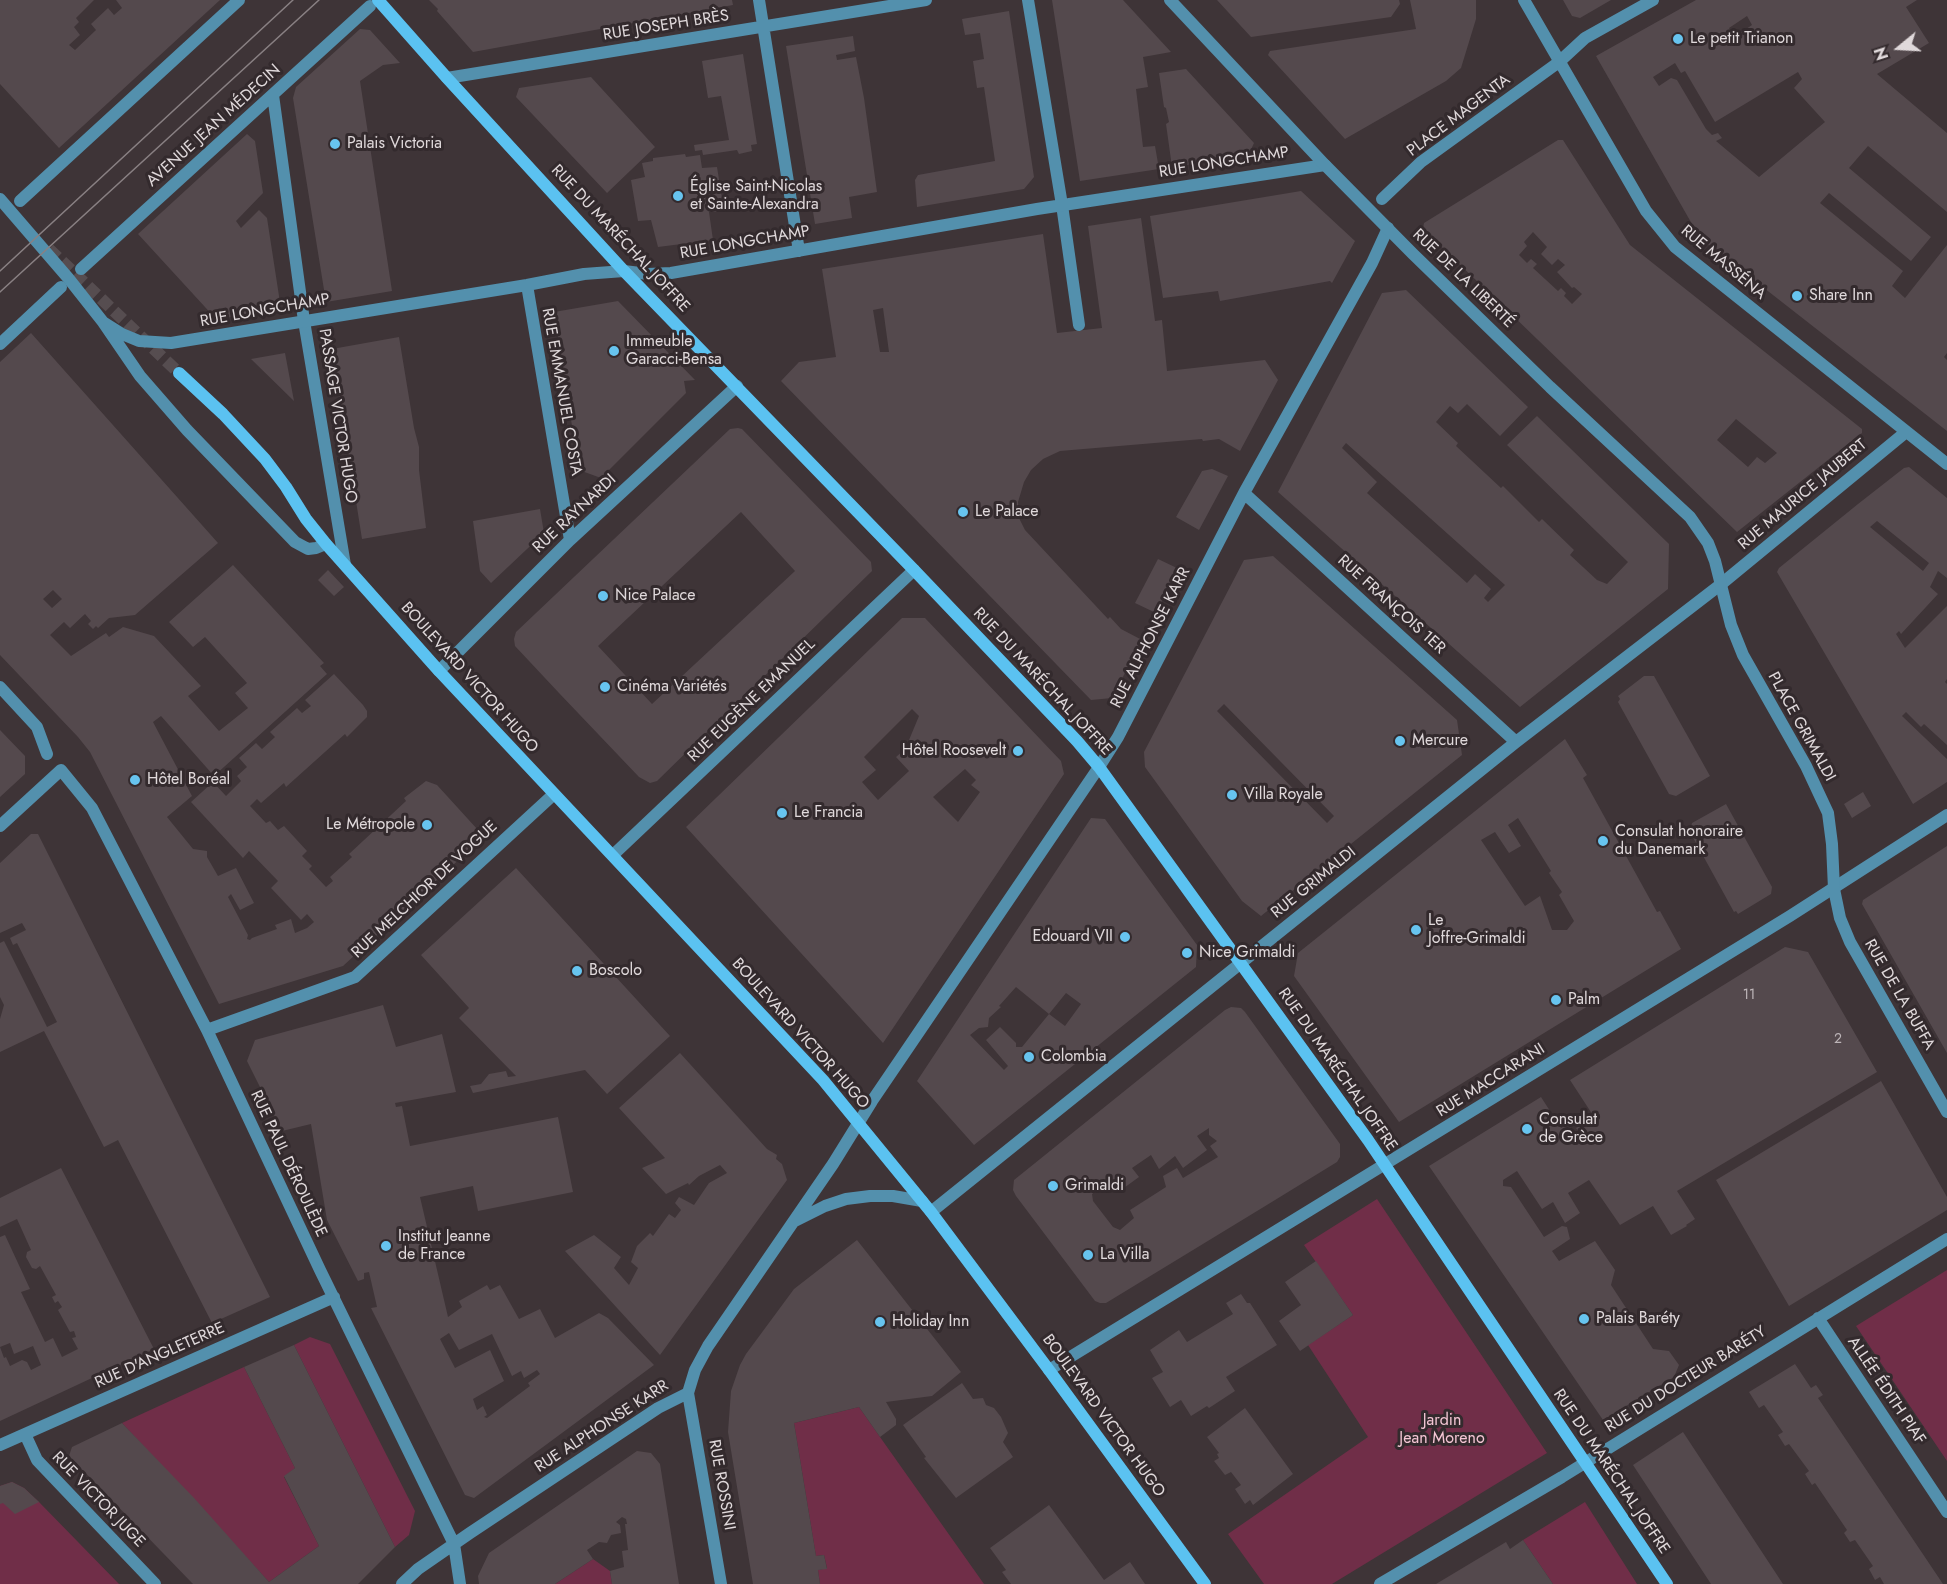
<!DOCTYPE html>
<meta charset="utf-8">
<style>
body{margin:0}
#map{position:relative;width:1947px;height:1584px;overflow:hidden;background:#3e3437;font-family:Jost,sans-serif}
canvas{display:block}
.north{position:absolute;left:1869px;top:18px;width:60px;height:60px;-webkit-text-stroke:4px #332a2d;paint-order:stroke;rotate:252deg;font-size:16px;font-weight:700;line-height:24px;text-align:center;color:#e0d9db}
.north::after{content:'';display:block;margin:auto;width:21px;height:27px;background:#e0d9db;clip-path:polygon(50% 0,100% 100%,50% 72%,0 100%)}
</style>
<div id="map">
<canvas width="1947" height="1584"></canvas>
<div class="north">N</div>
</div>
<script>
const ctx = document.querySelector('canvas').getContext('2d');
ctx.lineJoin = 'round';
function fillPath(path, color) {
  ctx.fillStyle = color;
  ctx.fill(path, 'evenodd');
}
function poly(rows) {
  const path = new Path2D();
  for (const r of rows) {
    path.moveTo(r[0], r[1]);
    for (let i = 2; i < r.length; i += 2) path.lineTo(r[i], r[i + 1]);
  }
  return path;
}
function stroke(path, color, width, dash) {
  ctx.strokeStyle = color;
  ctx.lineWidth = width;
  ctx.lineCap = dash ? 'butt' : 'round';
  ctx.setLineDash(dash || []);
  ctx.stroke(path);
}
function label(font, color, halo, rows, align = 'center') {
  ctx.font = font + ' Jost,sans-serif';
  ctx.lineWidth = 6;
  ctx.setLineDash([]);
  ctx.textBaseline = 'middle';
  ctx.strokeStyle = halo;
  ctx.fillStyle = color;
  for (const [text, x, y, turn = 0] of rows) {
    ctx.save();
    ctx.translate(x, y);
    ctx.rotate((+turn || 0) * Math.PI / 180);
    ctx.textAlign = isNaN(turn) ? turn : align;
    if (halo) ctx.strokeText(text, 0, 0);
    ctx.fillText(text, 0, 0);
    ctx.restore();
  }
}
fillPath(poly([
 [1377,1199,1547,1453,1332,1584,1264,1584,1228,1534,1368,1437,1308,1345,1353,1315,1304,1245],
 [1947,1270,1947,1461,1856,1326],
 [310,1337,330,1344,415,1511,409,1535,395,1547,294,1345],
 [244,1367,295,1468,284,1477,319,1546,269,1582,122,1423],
 [859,1407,880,1437,984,1584,820,1584,818,1570,827,1568,824,1555,816,1556,794,1423],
 [12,1482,24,1488,39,1502,119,1584,0,1584,0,1486],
 [1585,1502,1637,1584,1553,1584,1523,1540],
 [593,1559,610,1571,612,1584,555,1584]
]), '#702e48');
fillPath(poly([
 [0,0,94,0,76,18,79,22,74,27,80,35,69,45,75,50,96,30,91,24,108,8,114,15,122,8,116,0,220,0,59,148,0,84],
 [429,0,732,0,733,5,473,52,437,11,438,9],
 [1052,0,1123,0,1171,52,1143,57,1148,87,1136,89,1143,147,1155,146,1159,169,1080,181],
 [1217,0,1399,0,1400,4,1391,17,1251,37],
 [1410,0,1476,0,1476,19,1461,68,1446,81,1345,139,1268,55,1270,51,1416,29],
 [1563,0,1611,0,1580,18,1572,16],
 [1696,0,1917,0,1906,7,1929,43,1877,74,1947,133,1947,212,1868,146,1849,168,1931,237,1911,261,1829,193,1820,203,1903,271,1892,286,1905,298,1947,245,1947,353,1944,357,1947,360,1947,431,1700,238,1596,56],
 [1747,16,1752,25,1734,37,1729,28],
 [1675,63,1681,73,1685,71,1715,122,1798,72,1802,79,1794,88,1825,122,1759,177,1716,141,1722,138,1718,133,1712,135,1706,129,1677,80,1671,78,1659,86,1653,77],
 [1009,11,1034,177,1024,189,917,207,915,180,918,175,995,161,984,87,977,88,973,61,984,59,980,33,965,35,962,19],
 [360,29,370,30,400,63,383,65,360,81,392,291,326,302,293,98,296,87],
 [853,36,855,51,836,55,837,60,856,57,864,98,877,192,849,197,852,218,815,224,786,46],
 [743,54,757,144,751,145,752,151,739,154,737,150,703,155,702,150,695,151,694,145,729,140,721,96,708,98,702,61],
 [1186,69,1254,143,1248,156,1172,167,1166,124,1169,122,1166,108,1164,107,1159,73],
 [591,77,655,147,607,193,516,97,519,88],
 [247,134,255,141,263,193,236,221,241,228,259,210,267,218,281,309,216,319,138,234],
 [1558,140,1563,140,1630,245,1862,429,1862,433,1737,532,1423,229,1424,223],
 [1533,232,1547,247,1541,254,1552,265,1558,259,1565,265,1557,272,1572,288,1574,287,1582,294,1572,304,1564,296,1566,293,1561,288,1558,291,1533,268,1537,264,1531,259,1527,263,1519,255,1527,246,1524,242],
 [1736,419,1777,453,1765,463,1757,457,1748,467,1717,440],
 [685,154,686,157,700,155,702,168,717,167,724,211,709,212,713,240,658,247,651,220,638,221,631,180,645,177,642,163,653,161,653,158],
 [1301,191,1355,241,1332,283,1330,281,1220,301,1218,291,1163,298,1150,216],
 [1141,218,1155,321,1162,320,1167,371,1265,360,1278,380,1240,451,1219,439,1203,441,1202,439,1060,451,1043,459,1031,470,1024,482,1018,502,1019,518,1025,530,1108,619,1110,617,1121,629,1142,640,1112,698,1091,700,781,381,799,362,836,357,822,269,1043,234,1057,333,1102,328,1088,226],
 [883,308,889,352,880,352,873,310],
 [1406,290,1528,407,1500,436,1467,404,1458,413,1450,406,1436,422,1458,443,1456,446,1501,488,1503,486,1539,522,1542,519,1574,550,1570,555,1597,580,1607,584,1628,562,1507,445,1537,416,1669,544,1668,589,1520,707,1278,492,1382,293],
 [1346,443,1505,585,1488,602,1484,598,1491,589,1475,574,1467,583,1367,493,1377,482,1342,448],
 [618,301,695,380,684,381,686,393,601,478,579,470,554,312],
 [31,333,218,543,135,615,109,618,98,628,96,626,93,629,88,624,91,621,85,614,70,628,64,622,50,635,71,656,106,633,109,637,123,627,154,636,201,686,188,696,219,731,248,708,235,693,247,683,205,637,193,647,169,622,233,565,324,663,320,666,327,674,214,776,161,716,153,722,192,796,167,817,193,849,207,851,207,857,218,876,236,868,254,903,240,910,231,894,228,897,248,935,247,939,250,940,252,938,277,929,275,925,291,919,295,933,307,928,314,922,307,914,301,920,271,888,278,881,249,851,243,858,191,802,213,782,226,796,241,781,237,776,247,767,239,758,256,743,262,749,275,737,270,732,297,708,302,713,311,706,305,700,334,674,363,705,367,711,367,717,347,737,345,734,286,787,284,783,261,803,257,799,250,806,266,823,270,821,278,830,284,826,307,851,302,856,312,866,309,869,326,887,333,881,330,877,352,857,349,854,406,801,404,798,426,781,437,785,478,830,479,838,477,843,343,966,219,1004,90,752,78,737,0,655,0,362],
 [53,590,62,599,52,608,43,599],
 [399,337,414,428,419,447,419,470,426,528,362,539,332,349],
 [285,353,294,401,251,359],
 [738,428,742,429,871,562,872,571,657,781,650,783,639,777,559,693,515,646,514,639,516,632,730,429],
 [741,512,795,571,652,704,598,646],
 [1909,467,1947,498,1947,578,1938,571,1930,587,1938,594,1901,634,1899,631,1896,634,1905,648,1947,606,1947,679,1945,682,1947,684,1947,745,1924,724,1921,727,1906,712,1902,716,1947,759,1947,782,1913,804,1777,572,1779,568,1858,504,1904,468],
 [1877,521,1929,563,1923,571,1870,527],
 [1212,469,1228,476,1199,530,1176,517,1202,471],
 [540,509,544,533,491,583,480,571,473,521],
 [1273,556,1457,720,1462,755,1261,916,1242,901,1145,767,1144,752,1244,560],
 [1224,704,1334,816,1327,823,1217,711],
 [1158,559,1179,569,1156,613,1135,603],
 [328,570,344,587,334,596,318,580],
 [902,618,925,618,1061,761,1064,774,883,1043,686,827],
 [912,709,919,716,909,740,912,743,896,757,909,771,878,800,862,782,876,770,864,757],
 [965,769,976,780,971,785,980,792,958,822,933,797],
 [1644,676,1654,676,1710,776,1676,796,1669,794,1618,702,1620,699,1618,696],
 [0,730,25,756,25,774,0,797],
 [1565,739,1587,775,1583,778,1657,912,1660,911,1681,949,1399,1122,1294,976,1298,953],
 [1518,818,1551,871,1549,873,1562,892,1559,895,1574,921,1567,930,1552,930,1540,896,1525,906,1481,840,1495,832,1509,853,1521,846,1508,825],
 [1863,792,1871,806,1852,818,1844,804],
 [1726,804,1772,887,1771,894,1738,914,1736,911,1734,912,1690,832,1692,823],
 [1091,818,1105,819,1197,945,1196,967,974,1145,917,1081],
 [1016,987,1049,1014,1066,993,1081,1004,1065,1026,1049,1014,1022,1047,1016,1047,1016,1043,1000,1027,986,1040,1008,1066,1004,1070,970,1035,979,1028,988,1027,989,1018,1001,1007,999,1006],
 [31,834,38,834,270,1297,212,1323,118,1140,104,1147,44,1031,0,1052,0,1019,4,1005,0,997,0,943,4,941,47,1027,57,1022,17,943,13,945,10,938,26,930,22,923,0,933,0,863],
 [1947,846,1947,1053,1862,904,1863,900],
 [516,868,670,1036,607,1094,585,1070,473,1093,470,1086,481,1084,489,1074,506,1071,508,1077,516,1076,459,1018,469,1008,421,955],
 [1785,947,1808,952,1877,1072,1677,1191,1695,1219,1686,1225,1687,1226,1671,1235,1653,1206,1620,1225,1589,1180,1568,1193,1580,1213,1565,1223,1553,1202,1542,1209,1517,1171,1503,1180,1503,1186,1511,1187,1544,1237,1562,1226,1567,1227,1570,1239,1552,1251,1559,1261,1595,1241,1615,1270,1611,1285,1653,1349,1669,1351,1679,1365,1674,1377,1603,1420,1429,1166,1541,1097,1561,1128,1568,1124,1577,1136,1580,1134,1576,1128,1591,1119,1595,1126,1598,1123,1570,1080],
 [383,1005,396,1047,442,1034,456,1092,395,1103,396,1107,402,1106,410,1146,558,1117,573,1192,478,1211,473,1186,420,1197,448,1317,462,1307,459,1301,487,1285,490,1290,500,1285,519,1319,540,1309,555,1338,599,1313,608,1318,654,1365,474,1498,465,1495,371,1308,377,1307,369,1272,364,1273,364,1279,358,1281,327,1220,311,1124,282,1131,247,1061,255,1040],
 [449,1333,459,1350,492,1334,512,1376,521,1371,524,1378,537,1370,540,1374,528,1383,530,1386,487,1418,484,1417,487,1415,483,1406,477,1410,473,1399,504,1381,490,1350,455,1368,440,1339],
 [1231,1007,1241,1008,1245,1012,1340,1144,1340,1157,1337,1162,1262,1208,1106,1303,1100,1303,1095,1301,1016,1196,1013,1190,1014,1180,1225,1010],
 [1209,1128,1209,1135,1217,1141,1210,1146,1218,1157,1183,1178,1177,1168,1163,1176,1166,1187,1130,1210,1134,1218,1120,1230,1113,1227,1093,1201,1092,1194,1109,1181,1117,1193,1139,1177,1132,1168,1151,1155,1159,1169,1175,1156,1183,1168,1207,1150,1197,1136],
 [680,1053,767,1149,777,1155,776,1159,782,1164,787,1180,660,1355,565,1251,594,1235,621,1257,614,1268,629,1285,638,1268,631,1262,637,1246,650,1233,653,1236,669,1214,675,1218,681,1210,675,1203,679,1197,694,1205,709,1183,727,1173,720,1165,699,1176,689,1185,688,1183,666,1194,642,1168,665,1158,619,1108],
 [1881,1081,1947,1197,1947,1210,1789,1306,1716,1180],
 [61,1168,154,1349,0,1421,0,1347,4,1358,6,1357,10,1366,22,1360,27,1362,31,1370,41,1365,33,1346,14,1354,10,1343,0,1347,0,1237,5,1235,30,1289,21,1292,45,1342,53,1338,62,1357,78,1349,72,1338,76,1337,74,1331,70,1332,58,1310,62,1307,58,1301,55,1303,52,1297,56,1295,40,1266,36,1269,32,1268,26,1257,27,1252,31,1250,17,1219,0,1227,0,1198],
 [857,1240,961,1372,932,1396,886,1402,896,1419,896,1425,880,1437,859,1407,794,1423,816,1556,824,1555,827,1569,818,1570,820,1584,753,1584,728,1432,731,1391,740,1365,746,1354,794,1289],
 [1316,1261,1353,1315,1300,1351,1279,1321,1301,1305,1285,1282],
 [1241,1294,1247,1303,1250,1303,1277,1345,1226,1377,1235,1391,1209,1408,1207,1406,1191,1416,1181,1400,1170,1407,1152,1378,1163,1372,1150,1350,1179,1330,1187,1342,1233,1314,1226,1303],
 [294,1345,395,1547,358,1584,193,1584,69,1456,72,1447,122,1423,195,1499,269,1582,319,1546,284,1476,295,1468,244,1367],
 [1795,1364,1811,1388,1816,1385,1823,1395,1818,1398,1943,1584,1884,1584,1880,1577,1875,1580,1869,1569,1873,1566,1855,1540,1850,1542,1844,1533,1847,1530,1815,1483,1812,1485,1805,1474,1809,1471,1789,1444,1785,1446,1778,1435,1783,1432,1764,1405,1759,1408,1749,1392],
 [962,1383,973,1399,983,1398,986,1405,994,1408,1001,1417,1008,1433,1003,1442,1013,1457,956,1498,924,1458,926,1457,903,1425],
 [1245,1408,1293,1474,1253,1505,1250,1500,1245,1504,1235,1489,1241,1485,1231,1472,1225,1475,1214,1461,1219,1458,1217,1454,1219,1453,1207,1437],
 [1683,1432,1783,1584,1711,1584,1633,1465],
 [637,1451,651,1453,660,1464,679,1584,612,1584,610,1571,624,1567,622,1551,628,1550,625,1524,627,1524,626,1519,622,1517,616,1522,620,1525,621,1533,611,1535,607,1543,599,1542,587,1550,593,1559,555,1584,479,1584,478,1576,489,1553],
 [12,1482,24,1488,39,1502,15,1514,3,1503,0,1504,0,1486],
 [1049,1505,1104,1580,1130,1562,1145,1584,1011,1584,1002,1572,1006,1570,990,1548],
 [1523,1540,1553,1584,1436,1584,1506,1542,1510,1549]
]), '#54494d');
stroke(poly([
 [49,249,179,373]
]), '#564d50', 12, [12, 6]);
stroke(poly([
 [1524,0,1646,211,1675,247,1947,464],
 [273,95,304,321,345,565],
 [1382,199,1421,162,1559,62,1585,38,1653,0],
 [20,201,239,0],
 [1062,205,1079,325],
 [81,269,370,6],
 [0,344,61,287],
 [1720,585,1906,432],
 [0,687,37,727,47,754]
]), '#5390ad', 12);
stroke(poly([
 [759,0,799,251],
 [1028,0,1062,205],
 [447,78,926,0],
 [0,199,69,279,103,322,140,376,187,430,295,542,308,549,316,548,326,544],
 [527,285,570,540],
 [103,322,122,334,139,341,171,343,527,285,584,274,624,271,648,274,671,273,1037,209,1325,165],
 [1244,493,1516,742],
 [439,671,570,540,737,386],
 [0,826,61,770,92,808,207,1030,320,1270,454,1544,460,1584],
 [613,855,914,570],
 [207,1030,355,977,554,794],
 [931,1212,1516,742,1720,585],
 [795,1221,825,1206,846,1199,870,1196,893,1196,922,1201],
 [1818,1318,1947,1512],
 [1049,1370,1790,916,1947,815],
 [688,1393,721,1584],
 [25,1434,37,1460,155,1584],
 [0,1445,334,1297],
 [402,1584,418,1569,470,1533,658,1408,688,1393,695,1370,708,1346,833,1164,872,1101,1099,767,1118,737,1244,493,1372,263,1388,228],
 [1380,1584,1562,1477,1947,1239]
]), '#5390ad', 12);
stroke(poly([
 [1170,0,1325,165,1413,254,1550,387,1690,517,1708,543,1715,561,1731,625,1743,655,1806,766,1828,813,1832,844,1834,889,1840,918,1850,942,1947,1112]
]), '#5390ad', 12);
stroke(poly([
 [378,0,447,78,624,271,914,570,1077,741,1099,767,1368,1140,1667,1584],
 [179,373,223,414,265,459,286,487,306,519,326,544,439,671,823,1080,931,1212,1049,1370,1205,1584]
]), '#5bc2f1', 12);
stroke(poly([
 [0,271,293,0],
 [0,292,319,0]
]), '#898083', 1.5);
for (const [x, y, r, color] of [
 [1678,39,6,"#67c4ef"],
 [335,144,6,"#67c4ef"],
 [678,196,6,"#67c4ef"],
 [1797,296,6,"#67c4ef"],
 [614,351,6,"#67c4ef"],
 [963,512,6,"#67c4ef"],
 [603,596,6,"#67c4ef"],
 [605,687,6,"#67c4ef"],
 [1400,741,6,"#67c4ef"],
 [1018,751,6,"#67c4ef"],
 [135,780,6,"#67c4ef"],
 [1232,795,6,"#67c4ef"],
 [782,813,6,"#67c4ef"],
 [427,825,6,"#67c4ef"],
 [1603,841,6,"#67c4ef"],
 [1416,930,6,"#67c4ef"],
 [1125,937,6,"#67c4ef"],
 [1187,953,6,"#67c4ef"],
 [577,971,6,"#67c4ef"],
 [1556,1000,6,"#67c4ef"],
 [1029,1057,6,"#67c4ef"],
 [1527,1129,6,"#67c4ef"],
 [1053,1186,6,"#67c4ef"],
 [386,1246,6,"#67c4ef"],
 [1088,1255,6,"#67c4ef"],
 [1584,1319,6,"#67c4ef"],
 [880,1322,6,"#67c4ef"]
]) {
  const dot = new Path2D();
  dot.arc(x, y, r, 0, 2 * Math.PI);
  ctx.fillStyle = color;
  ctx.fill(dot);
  stroke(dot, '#332a2d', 2);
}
label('14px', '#bdb5b8', null, [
 ["11",1749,996],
 ["2",1838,1040]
]);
label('16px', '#e0d9db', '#332a2d', [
 ["RUE JOSEPH BRÈS",666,26,-9],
 ["PLACE MAGENTA",1459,116,-37],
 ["AVENUE JEAN MÉDECIN",214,126,-42],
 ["RUE LONGCHAMP",1224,163,-9],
 ["RUE DU MARÉCHAL JOFFRE",620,239,47],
 ["RUE LONGCHAMP",745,243,-10],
 ["RUE MASSÉNA",1723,263,40],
 ["RUE DE LA LIBERTÉ",1463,279,44],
 ["RUE LONGCHAMP",265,311,-10],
 ["RUE EMMANUEL COSTA",561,392,80],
 ["PASSAGE VICTOR HUGO",337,416,81],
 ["RUE MAURICE JAUBERT",1803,495,-40],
 ["RUE RAYNARDI",575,514,-43],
 ["RUE FRANÇOIS 1ER",1391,605,42],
 ["RUE ALPHONSE KARR",1151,638,-63],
 ["BOULEVARD VICTOR HUGO",469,678,48],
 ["RUE DU MARÉCHAL JOFFRE",1042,682,47],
 ["RUE EUGÈNE EMANUEL",752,701,-44],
 ["PLACE GRIMALDI",1801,727,61],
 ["RUE GRIMALDI",1314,883,-39],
 ["RUE MELCHIOR DE VOGUE",425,890,-43],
 ["RUE DE LA BUFFA",1899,995,60],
 ["BOULEVARD VICTOR HUGO",800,1034,48],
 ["RUE DU MARÉCHAL JOFFRE",1337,1070,55],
 ["RUE MACCARANI",1491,1081,-32],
 ["RUE PAUL DÉROULÈDE",288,1164,65],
 ["RUE D'ANGLETERRE",160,1356,-24],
 ["RUE DU DOCTEUR BARÉTY",1686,1380,-32],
 ["ALLÉE ÉDITH PIAF",1886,1391,56],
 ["BOULEVARD VICTOR HUGO",1103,1416,54],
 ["RUE ALPHONSE KARR",602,1427,-33],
 ["RUE DU MARÉCHAL JOFFRE",1611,1472,56],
 ["RUE ROSSINI",721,1485,80],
 ["RUE VICTOR JUGE",98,1500,46]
]);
label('16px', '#e0d9db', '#332a2d', [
 ["Le petit Trianon",1690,39],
 ["Palais Victoria",347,144],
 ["Église Saint-Nicolas",690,187],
 ["et Sainte-Alexandra",690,205],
 ["Share Inn",1809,296],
 ["Immeuble",626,342],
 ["Garacci-Bensa",626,360],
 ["Le Palace",975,512],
 ["Nice Palace",615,596],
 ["Cinéma Variétés",617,687],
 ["Mercure",1412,741],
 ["Hôtel Roosevelt",1006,751,"right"],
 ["Hôtel Boréal",147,780],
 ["Villa Royale",1244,795],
 ["Le Francia",794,813],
 ["Le Métropole",415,825,"right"],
 ["Consulat honoraire",1615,832],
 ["du Danemark",1615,850],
 ["Le",1428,921],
 ["Joffre-Grimaldi",1428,939],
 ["Edouard VII",1113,937,"right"],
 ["Nice Grimaldi",1199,953],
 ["Boscolo",589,971],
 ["Palm",1568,1000],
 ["Colombia",1041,1057],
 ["Consulat",1539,1120],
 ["de Grèce",1539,1138],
 ["Grimaldi",1065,1186],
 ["Institut Jeanne",398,1237],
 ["de France",398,1255],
 ["La Villa",1100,1255],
 ["Palais Baréty",1596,1319],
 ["Holiday Inn",892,1322]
], 'left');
label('16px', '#f5c6d5', '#332a2d', [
 ["Jardin",1442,1421],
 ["Jean Moreno",1442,1439]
]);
</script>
